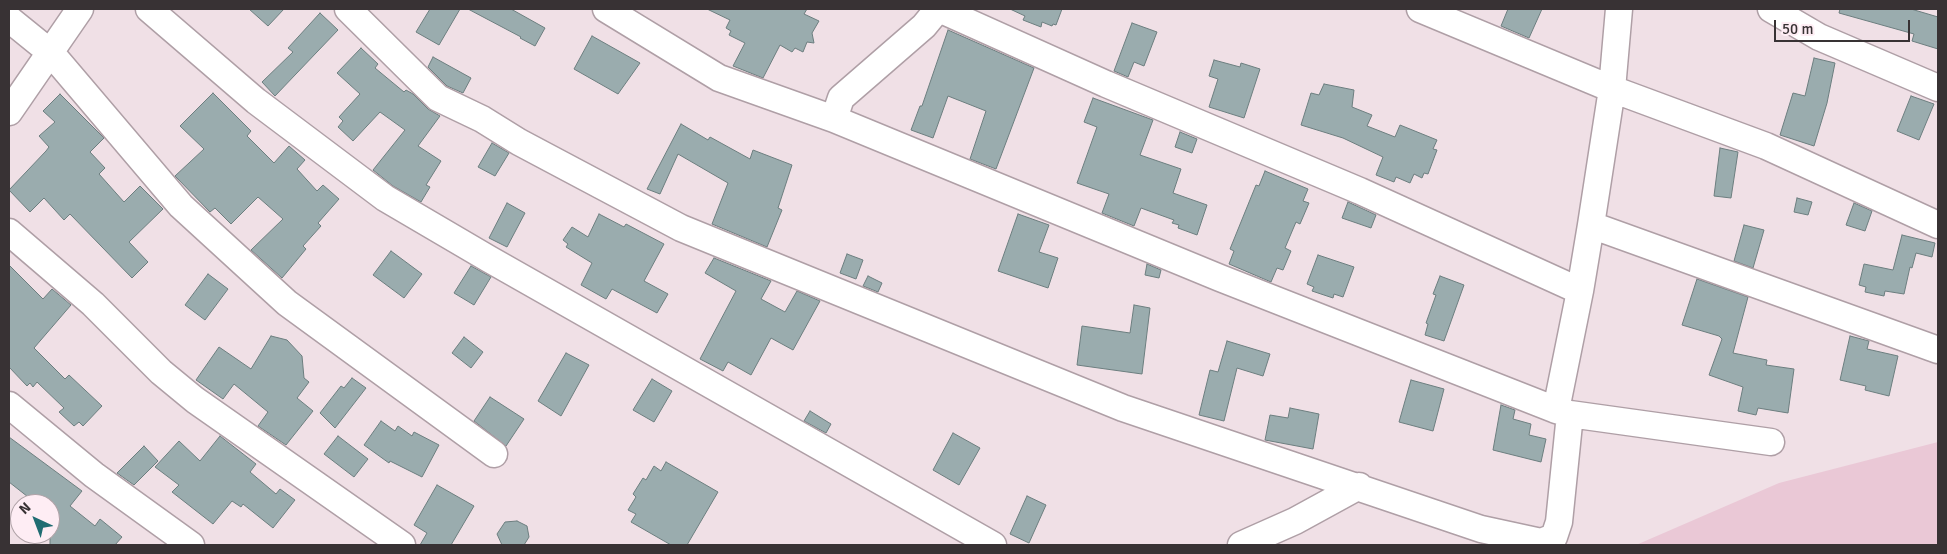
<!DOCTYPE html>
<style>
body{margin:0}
#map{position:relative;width:1947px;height:554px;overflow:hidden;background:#f0e0e6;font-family:Signika,sans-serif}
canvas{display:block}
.frame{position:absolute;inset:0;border:10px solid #383234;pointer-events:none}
.north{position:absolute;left:10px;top:494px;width:50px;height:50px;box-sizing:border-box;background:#feedf4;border:1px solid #afa2a7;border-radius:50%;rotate:317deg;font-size:14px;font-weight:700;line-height:20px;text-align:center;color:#383234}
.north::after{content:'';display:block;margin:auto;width:18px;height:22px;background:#206c72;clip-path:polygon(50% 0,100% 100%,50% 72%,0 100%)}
.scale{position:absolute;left:1774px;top:20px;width:136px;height:22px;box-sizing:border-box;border:2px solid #383234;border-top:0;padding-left:6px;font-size:15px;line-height:18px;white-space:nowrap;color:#383234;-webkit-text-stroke:4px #feedf4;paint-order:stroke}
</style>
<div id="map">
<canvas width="1947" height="554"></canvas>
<div class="frame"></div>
<div class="north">N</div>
<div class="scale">50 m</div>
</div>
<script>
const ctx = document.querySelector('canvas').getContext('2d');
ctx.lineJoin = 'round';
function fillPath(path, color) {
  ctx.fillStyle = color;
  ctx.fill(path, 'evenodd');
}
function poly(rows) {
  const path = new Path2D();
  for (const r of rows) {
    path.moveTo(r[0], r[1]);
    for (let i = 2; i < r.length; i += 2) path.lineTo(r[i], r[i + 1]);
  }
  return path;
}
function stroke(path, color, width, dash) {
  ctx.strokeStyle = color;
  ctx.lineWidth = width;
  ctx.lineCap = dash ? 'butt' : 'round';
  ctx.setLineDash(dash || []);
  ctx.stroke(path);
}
fillPath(poly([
 [1938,442,1938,545,1636,545,1779,483]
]), '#eac8d6');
const building = poly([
 [249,9,284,9,268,26,249,9],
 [430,9,460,9,439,45,416,32,430,9],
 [468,9,511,9,545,28,535,46,520,38,521,37,468,9],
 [707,9,807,9,804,14,819,21,812,33,814,43,807,42,803,52,795,48,792,52,780,45,763,78,733,66,745,43,729,35,731,31,726,28,730,20,707,9],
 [1010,9,1062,9,1056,25,1053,24,1052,26,1042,22,1041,27,1023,20,1025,16,1010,9],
 [1508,9,1542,9,1529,38,1501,26,1508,9],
 [1840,9,1911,9,1938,17,1938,49,1912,41,1914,34,1839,13,1840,9],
 [320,13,338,30,275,96,262,82,293,52,288,48,320,13],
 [1132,23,1157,32,1144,66,1134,62,1128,77,1114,71,1132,23],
 [948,30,1034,68,996,169,970,159,986,111,948,96,933,138,911,130,920,106,922,106,948,30],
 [592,36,640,63,618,94,574,69,592,36],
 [361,48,378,64,375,68,404,92,406,90,413,94,428,109,440,116,418,146,441,161,426,185,430,187,421,202,393,186,373,170,405,130,380,112,353,141,338,127,343,121,339,117,360,94,337,73,361,48],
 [433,57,471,78,463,93,447,86,428,67,433,57],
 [1814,58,1835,63,1827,103,1814,146,1780,135,1793,93,1805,96,1814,58],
 [1214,60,1240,67,1241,63,1260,69,1244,118,1209,107,1218,79,1209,76,1214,60],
 [1324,84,1354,90,1352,107,1372,115,1367,126,1395,137,1400,125,1437,140,1433,149,1437,150,1428,174,1424,173,1422,178,1414,174,1410,183,1396,177,1394,182,1376,175,1383,157,1343,138,1301,125,1311,93,1319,95,1324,84],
 [213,93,251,131,247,136,274,163,289,146,305,160,297,169,317,191,323,185,339,199,318,223,321,226,303,246,306,249,282,278,251,250,283,219,258,197,231,224,215,208,210,212,175,176,204,149,180,126,213,93],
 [60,94,104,138,90,152,105,168,99,174,124,202,140,186,163,209,129,242,148,262,132,278,70,214,64,220,44,198,30,212,9,190,46,151,49,147,39,136,55,122,43,111,60,94],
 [1911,96,1934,104,1919,140,1897,131,1911,96],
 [1093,98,1153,120,1140,155,1181,169,1173,193,1207,205,1197,235,1178,228,1179,225,1172,223,1174,220,1141,208,1134,226,1102,213,1109,194,1077,183,1097,127,1084,122,1093,98],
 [681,124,708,140,710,137,750,159,753,150,792,165,778,208,782,210,767,247,712,224,728,183,678,154,660,194,647,189,681,124],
 [1180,132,1197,139,1192,153,1175,147,1180,132],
 [492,143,509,153,495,176,478,167,492,143],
 [1720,148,1738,152,1731,198,1714,196,1720,148],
 [1265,171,1308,189,1303,201,1309,203,1300,224,1296,222,1285,248,1291,251,1283,270,1277,268,1271,282,1229,264,1234,251,1230,249,1256,185,1259,186,1265,171],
 [1797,198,1812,202,1808,215,1794,212,1797,198],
 [1348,202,1376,215,1371,228,1342,218,1348,202],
 [507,203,525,213,507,247,489,238,507,203],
 [1854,203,1872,211,1865,231,1846,225,1854,203],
 [599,214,624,227,626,224,664,244,644,281,668,294,657,313,612,289,606,299,581,285,592,263,566,247,568,244,563,240,572,227,588,237,599,214],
 [1018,214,1049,225,1039,252,1058,258,1048,288,998,271,1018,214],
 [1744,225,1764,230,1753,268,1734,261,1744,225],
 [1902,235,1935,243,1932,257,1916,253,1912,268,1910,267,1904,294,1885,291,1884,296,1865,292,1866,287,1859,285,1864,264,1893,270,1902,235],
 [391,251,422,274,404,298,373,275,391,251],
 [847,254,863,260,856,279,840,273,847,254],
 [1318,255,1354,267,1343,297,1334,294,1333,298,1312,291,1314,287,1307,284,1318,255],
 [714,258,771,281,761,299,785,312,797,291,820,301,793,350,771,338,751,375,728,362,723,371,700,359,736,291,705,273,714,258],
 [1147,264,1161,270,1159,278,1145,275,1147,264],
 [9,265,43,299,52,289,71,305,34,348,65,379,69,375,102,406,83,426,79,422,74,426,59,412,64,408,37,382,33,387,30,383,27,386,9,367,9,265],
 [471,266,491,277,474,305,454,293,471,266],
 [208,274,228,289,205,320,185,305,208,274],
 [868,276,882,283,878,292,863,286,868,276],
 [1440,276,1464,285,1444,341,1425,335,1428,324,1426,323,1436,295,1433,294,1440,276],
 [1697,279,1748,297,1733,353,1767,360,1766,365,1794,369,1788,413,1758,408,1756,415,1738,411,1743,387,1709,375,1722,339,1719,336,1682,325,1697,279],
 [1134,305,1150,308,1142,374,1077,365,1082,326,1130,333,1134,305],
 [271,336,287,340,302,356,304,378,309,382,297,398,313,411,286,445,258,426,268,412,234,384,223,399,196,380,219,347,251,369,271,336],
 [1850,336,1869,341,1867,349,1898,356,1889,396,1865,390,1866,386,1840,380,1850,336],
 [464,337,483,352,471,368,452,353,464,337],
 [1227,341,1270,354,1263,376,1237,368,1224,421,1199,415,1210,370,1218,372,1227,341],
 [566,353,589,365,561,416,538,401,566,353],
 [352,378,366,388,335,428,320,413,341,386,344,388,352,378],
 [652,379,672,391,654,422,633,410,652,379],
 [1411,380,1444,389,1433,431,1399,422,1411,380],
 [490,397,524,419,506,446,474,421,490,397],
 [1501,405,1515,410,1513,419,1531,424,1529,435,1546,439,1541,462,1493,450,1501,405],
 [1290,408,1319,414,1313,449,1265,440,1270,415,1288,418,1290,408],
 [810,411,831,424,826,433,804,421,810,411],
 [381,421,395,431,398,426,412,436,414,432,439,445,422,477,390,461,389,463,364,445,381,421],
 [953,433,980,448,959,485,933,470,953,433],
 [220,436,256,464,250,472,276,494,280,489,295,500,273,528,243,504,241,507,232,501,213,524,172,492,179,485,155,467,179,441,200,461,220,436],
 [338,436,368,459,354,477,324,454,338,436],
 [9,437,82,491,70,506,95,526,100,519,122,537,115,545,50,545,50,504,37,504,9,482,9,437],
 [144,446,158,461,134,485,117,473,144,446],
 [666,462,718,492,687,545,671,545,631,522,636,514,628,510,636,497,633,494,643,478,646,480,654,466,661,471,666,462],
 [437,485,474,506,451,545,420,545,427,533,414,525,437,485],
 [1027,496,1046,505,1029,543,1010,534,1027,496],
 [517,521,527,526,529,537,524,545,502,545,497,534,505,522,517,521]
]);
fillPath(building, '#9aacae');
stroke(building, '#6c7e7f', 1);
const minor = poly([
 [149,9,256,101,385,198,489,259,993,545],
 [348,9,438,98,482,119,519,142,681,228,1123,408,1481,529,1541,542,1554,537,1559,522,1570,414],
 [606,9,719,78,834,119,1220,278,1556,410,1570,414,1771,442],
 [939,9,1106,84,1360,191,1580,291],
 [1420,9,1612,89,1766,146,1938,225],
 [1771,9,1819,37,1938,88],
 [9,19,51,53,181,206,287,303,494,454],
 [9,112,80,9],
 [834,119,841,98,924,26,938,9],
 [1591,225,1938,350],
 [9,232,93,304,161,372,195,400,402,545],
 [9,405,94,475,191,545],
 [1556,410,1580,291,1591,225,1612,89,1619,9],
 [1241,545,1295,521,1359,486]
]);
stroke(minor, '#af9fa6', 29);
stroke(minor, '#fff', 26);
</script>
